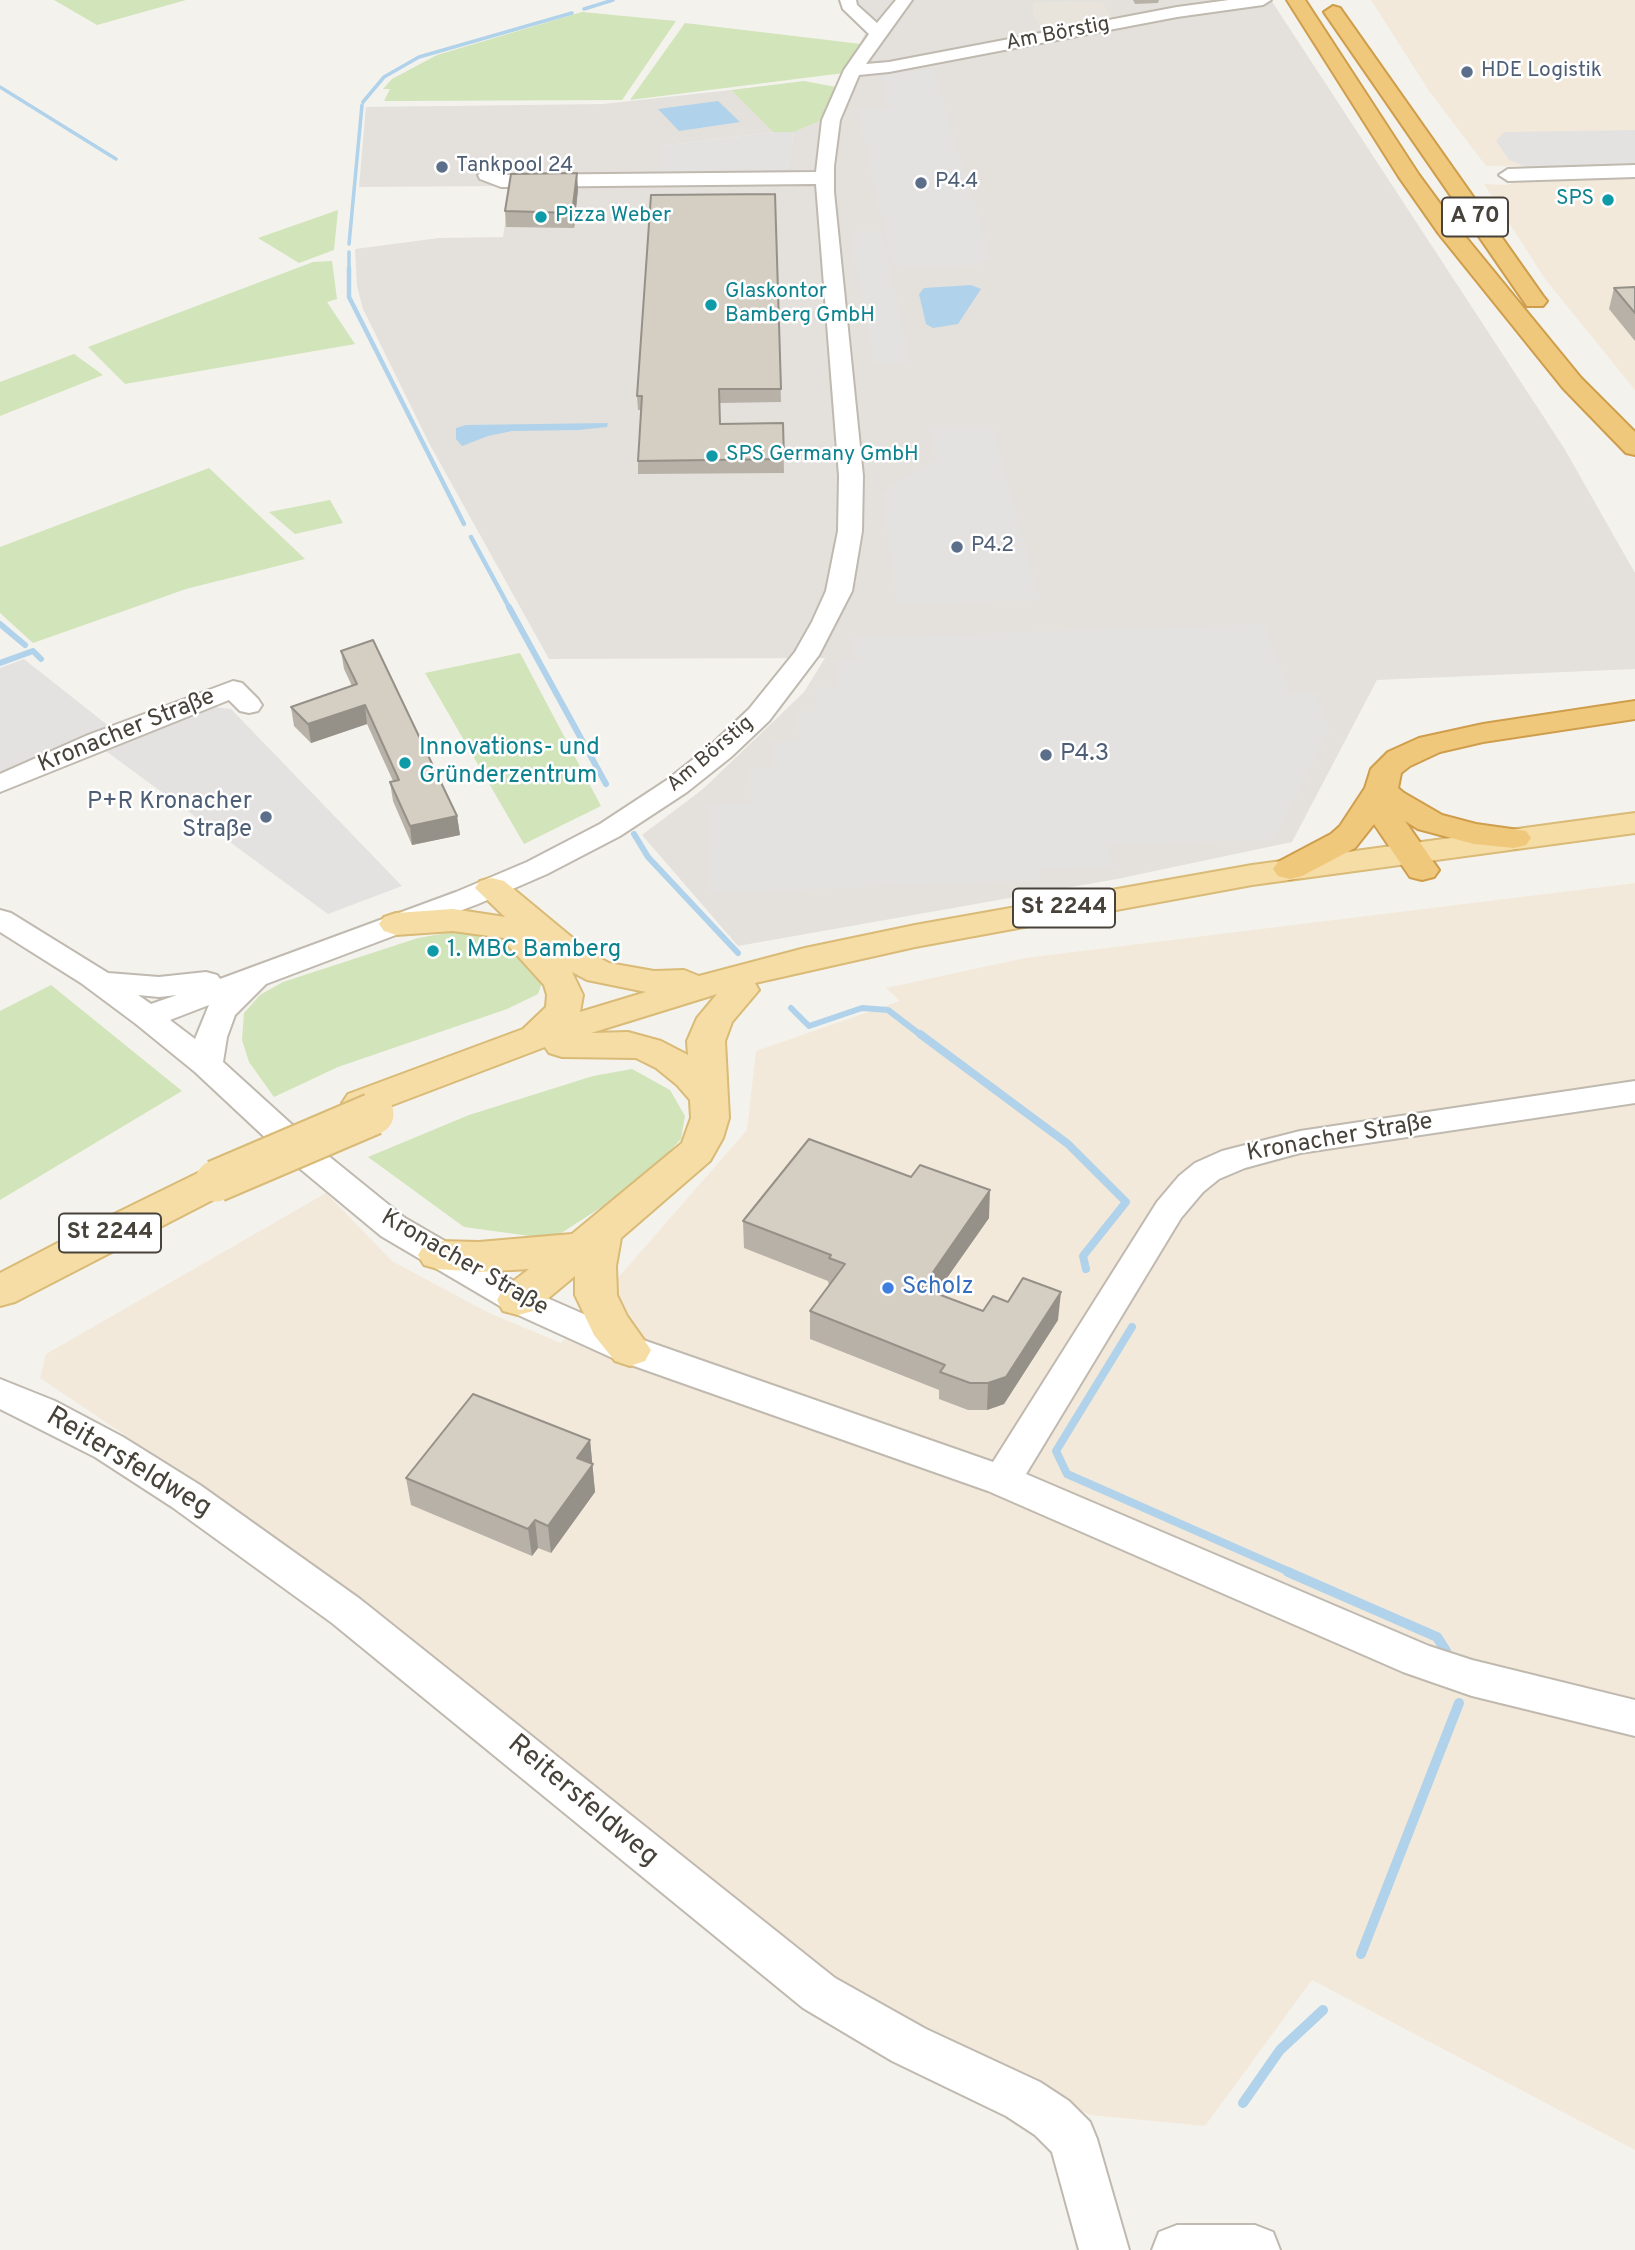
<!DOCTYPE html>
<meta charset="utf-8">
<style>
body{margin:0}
canvas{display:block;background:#f4f2ec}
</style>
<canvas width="1635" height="2250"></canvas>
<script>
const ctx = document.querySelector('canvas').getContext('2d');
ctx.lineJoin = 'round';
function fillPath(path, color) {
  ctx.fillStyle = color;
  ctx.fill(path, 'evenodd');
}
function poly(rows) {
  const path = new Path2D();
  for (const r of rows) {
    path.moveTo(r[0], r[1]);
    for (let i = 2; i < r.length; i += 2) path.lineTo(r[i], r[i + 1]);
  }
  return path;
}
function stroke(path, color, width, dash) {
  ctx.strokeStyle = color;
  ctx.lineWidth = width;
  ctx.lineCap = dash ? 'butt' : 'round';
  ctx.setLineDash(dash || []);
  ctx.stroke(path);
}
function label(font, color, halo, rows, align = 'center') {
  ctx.font = font + ' Overpass,sans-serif';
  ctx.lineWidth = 5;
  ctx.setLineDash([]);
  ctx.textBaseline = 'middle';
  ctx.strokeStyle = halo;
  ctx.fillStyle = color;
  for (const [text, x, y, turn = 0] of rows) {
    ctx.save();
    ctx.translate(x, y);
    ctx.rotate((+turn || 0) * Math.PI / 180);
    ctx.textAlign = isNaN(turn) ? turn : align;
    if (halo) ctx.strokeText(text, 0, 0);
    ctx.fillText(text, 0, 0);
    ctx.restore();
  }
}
fillPath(poly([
 [1101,2,1114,20,1045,33,1034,15,1032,3]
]), '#e8e4db');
fillPath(poly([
 [1371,0,1635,0,1635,167,1486,166,1429,91],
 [1635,175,1635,390,1545,279,1484,184,1506,185,1535,176],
 [1635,883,1635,2150,1312,1980,1205,2126,1090,2115,1010,2078,836,1984,553,1758,388,1620,214,1495,40,1378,46,1354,326,1193,392,1261,489,1313,561,1343,747,1130,756,1051,900,1001,886,988,1025,958]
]), '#f3e9da');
fillPath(poly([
 [840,0,1271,0,1564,448,1635,573,1635,669,1377,680,1292,842,1117,879,738,946,642,835,703,789,804,692,825,658,549,659,430,445,363,309,357,286,355,249,439,238,503,237,510,186,359,187,366,107,603,104,731,90,773,132,660,146,787,175,794,132,822,120,836,87,866,32],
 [1101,2,1113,19,1045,33,1034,15,1033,3]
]), '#e4e1dd');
fillPath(poly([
 [54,0,186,0,97,25],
 [582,12,676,21,622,100,384,101,390,89,383,89,392,79,437,55],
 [685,23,861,44,844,73,630,100],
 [804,81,836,87,822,120,794,132,773,132,731,90],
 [338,210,334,250,299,263,258,238],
 [332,261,337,299,327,302,355,344,125,384,88,347,313,262],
 [74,354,103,375,0,416,0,382],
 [209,468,305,559,186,589,33,643,0,613,0,547],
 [330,500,343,523,295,534,269,512],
 [520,653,601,806,524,844,425,673],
 [465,930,495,935,527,959,540,976,542,983,538,994,507,1009,338,1067,274,1097,249,1062,242,1040,244,1013,260,995,283,982,418,938],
 [51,985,182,1091,0,1200,0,1011],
 [632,1069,670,1090,685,1116,681,1139,660,1161,611,1201,552,1239,464,1227,368,1157,469,1115,593,1076]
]), '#d1e4ba');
fillPath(poly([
 [933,69,992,261,983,261,984,265,903,267,901,263,892,263,857,109,888,109,881,76],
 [1635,130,1635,167,1529,168,1509,160,1496,141,1504,132],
 [773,132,794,132,787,176,657,177,660,146],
 [882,231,910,362,875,363,849,232],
 [992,425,1040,600,898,604,881,493,936,458,929,426],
 [1264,624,1291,693,1315,692,1330,730,1274,839,1108,845,1114,867,1038,870,1040,880,711,893,706,804,752,802,750,769,775,768,773,742,800,741,797,712,818,711,815,688,838,687,835,660,855,659,852,638],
 [24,659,110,727,0,773,0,668],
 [205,706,231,709,402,886,328,914,103,749]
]), '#e4e2e0');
fillPath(poly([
 [718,101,740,122,679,131,658,109],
 [971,285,981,289,958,324,933,328,926,324,919,294,924,288],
 [608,423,607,427,578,430,512,431,488,436,462,446,456,439,456,428,466,425]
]), '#b0d2ea');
stroke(poly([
 [584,9,613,0],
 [0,87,116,159],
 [363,102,384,77,419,57,572,13],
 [349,244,362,105],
 [349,252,349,270]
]), '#b0d2ea', 3.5);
stroke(poly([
 [349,268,349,297,464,524],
 [471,537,510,609]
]), '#b0d2ea', 4.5);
stroke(poly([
 [509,607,606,784],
 [0,624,25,645],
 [0,663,33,651,41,659],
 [634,834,648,857,738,953],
 [791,1008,809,1026,862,1008,888,1010,922,1036]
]), '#b0d2ea', 6);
stroke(poly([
 [920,1034,1068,1144,1126,1202,1083,1256,1086,1269],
 [1132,1327,1056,1451,1067,1474,1292,1573]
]), '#b0d2ea', 8);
stroke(poly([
 [1288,1572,1437,1637,1446,1651],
 [1361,1954,1459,1703],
 [1243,2103,1280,2050,1323,2010]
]), '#b0d2ea', 10);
const minor = poly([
 [840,0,856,0,857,5,877,23,896,0,912,0,866,64,889,62,1177,7,1229,0,1271,0,1263,5,1177,17,889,72,859,75,840,120,834,166,834,192,863,476,862,531,852,591,819,655,769,721,731,757,687,792,620,836,547,874,478,904,266,984,235,1015,227,1037,223,1062,310,1141,405,1218,531,1291,643,1340,993,1462,1157,1202,1179,1176,1195,1163,1222,1151,1300,1131,1635,1081,1635,1103,1300,1153,1245,1168,1219,1179,1203,1192,1181,1218,1026,1474,1429,1646,1472,1660,1635,1700,1635,1736,1472,1696,1403,1672,988,1491,617,1360,505,1309,381,1236,286,1157,195,1072,136,1024,81,983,0,932,0,910,11,913,108,973,159,977,206,972,217,975,220,979,456,892,527,862,600,824,667,780,711,745,749,709,795,652,812,622,826,591,838,531,839,476,816,184,501,187,480,179,478,175,487,169,504,175,816,172,822,120,844,70,869,34,843,9,840,0],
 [138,995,159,997,177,995,151,1004,138,995],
 [209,1005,195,1039,170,1020,209,1005],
 [1635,165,1635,177,1508,181,1499,175,1508,169,1635,165],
 [233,681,242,683,258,699,262,705,258,711,249,713,240,711,229,700,0,792,0,774,88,735,233,681],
 [0,1379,55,1401,123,1437,200,1485,360,1599,835,1978,926,2029,1040,2082,1069,2101,1090,2122,1097,2139,1129,2250,1079,2250,1052,2152,1035,2135,1006,2116,892,2061,803,2008,332,1623,172,1507,95,1457,0,1409,0,1379],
 [1177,2225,1255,2225,1273,2232,1280,2250,1152,2250,1159,2232,1177,2225]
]);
const major = poly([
 [1635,813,1635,833,1252,885,915,947,755,983,759,990,732,1022,725,1041,729,1118,723,1138,710,1161,621,1238,616,1266,617,1295,627,1316,651,1350,645,1361,630,1366,615,1361,594,1335,575,1295,575,1276,533,1311,518,1315,503,1311,497,1300,503,1289,529,1269,479,1272,438,1269,424,1265,418,1255,424,1245,438,1241,479,1242,572,1234,682,1143,691,1118,690,1100,677,1085,656,1068,636,1058,562,1057,549,1053,545,1047,374,1112,361,1116,348,1112,342,1103,348,1094,523,1029,546,1007,547,995,544,985,506,943,511,936,504,938,453,931,396,935,384,931,379,924,384,917,396,913,453,909,505,917,475,888,480,881,492,878,504,881,592,954,609,963,654,971,684,970,699,976,805,948,915,925,1252,865,1635,813],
 [572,972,587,980,646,992,580,1012,583,995,572,972],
 [717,994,697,1018,687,1041,688,1055,661,1041,628,1032,591,1033,717,994],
 [216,1167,230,1171,236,1181,230,1191,15,1302,0,1306,0,1273,96,1223,202,1171,216,1167]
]);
const highway = poly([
 [1287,0,1305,0,1419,175,1455,224,1581,378,1635,432,1635,455,1626,453,1563,388,1439,234,1399,177,1287,0],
 [1333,6,1340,8,1543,296,1547,301,1543,306,1527,306,1324,12,1333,6],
 [1635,701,1635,719,1483,742,1440,752,1410,766,1401,773,1398,788,1404,793,1442,815,1476,824,1526,831,1531,838,1526,845,1514,848,1474,844,1418,829,1405,821,1439,870,1434,877,1422,880,1410,877,1374,824,1355,848,1302,876,1290,879,1278,876,1273,869,1278,862,1331,834,1340,826,1365,788,1371,769,1388,752,1419,738,1483,724,1635,701]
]);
stroke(minor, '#bfb9af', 4);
stroke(major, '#d9ba76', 4);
stroke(highway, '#cf9e4c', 4);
fillPath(minor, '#fff');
fillPath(major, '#f5dda5');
fillPath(highway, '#f0c87c');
const majorBridge = poly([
 [216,1181,373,1114]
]);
stroke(majorBridge, '#d9ba76', 45, []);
stroke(majorBridge, '#f5dda5', 41);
fillPath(poly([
 [1133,0,1159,0,1158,3,1135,4],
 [578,189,574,228,506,227,505,211],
 [775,194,781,402,720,403,720,424,783,423,784,473,638,474,638,461,641,410,638,410,637,396],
 [1635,287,1635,341,1609,309,1614,288],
 [341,651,457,816,460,835,412,845,393,801,390,782,393,781,367,724,311,743,294,726,291,707,352,686,344,669],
 [989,1218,936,1293,983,1311,1058,1320,1004,1404,987,1410,968,1410,939,1399,939,1390,810,1339,810,1311,829,1285,828,1281,744,1248,743,1221],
 [590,1440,595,1492,551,1553,538,1548,532,1556,411,1505,406,1478]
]), '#b7b1a8');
fillPath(poly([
 [577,173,578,189,574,228,572,213],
 [365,705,367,724,311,743,308,724],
 [457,816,460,835,412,845,410,826],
 [990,1190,989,1218,921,1315,922,1288],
 [1061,1292,1058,1320,1004,1404,987,1410,988,1383],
 [590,1440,595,1492,551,1553,548,1526,577,1458],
 [535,1520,538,1548,532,1556,528,1529]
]), '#959088');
const building = poly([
 [577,173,572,213,505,211,511,174,577,173],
 [775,194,781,389,719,389,720,424,783,423,784,459,638,461,642,396,637,396,651,195,775,194],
 [1635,287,1635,313,1614,288,1635,287],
 [373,640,457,816,410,826,390,782,399,780,365,705,308,724,291,707,357,684,341,651,373,640],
 [809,1139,911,1177,920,1165,990,1190,922,1288,983,1311,993,1296,1008,1302,1023,1278,1061,1292,1006,1377,988,1383,970,1383,940,1372,945,1365,810,1311,845,1264,829,1258,831,1255,743,1221,809,1139],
 [473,1394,590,1440,577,1458,593,1464,548,1526,535,1520,528,1529,406,1478,473,1394]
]);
fillPath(building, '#d5cec3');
stroke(building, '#959088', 2);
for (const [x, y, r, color] of [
 [1467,72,7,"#5c6f8a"],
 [442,167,7,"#5c6f8a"],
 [921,183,7,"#5c6f8a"],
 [1608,200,7,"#0f9aa8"],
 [541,217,7,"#0f9aa8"],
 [711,305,7,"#0f9aa8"],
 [712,456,7,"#0f9aa8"],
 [957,547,7,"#5c6f8a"],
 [1046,755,7,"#5c6f8a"],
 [405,763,7,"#0f9aa8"],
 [266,817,7,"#5c6f8a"],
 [433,951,7,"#0f9aa8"],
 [888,1288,7,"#3f7fe0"]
]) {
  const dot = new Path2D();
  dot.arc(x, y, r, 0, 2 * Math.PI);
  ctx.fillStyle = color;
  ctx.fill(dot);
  stroke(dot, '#fff', 2.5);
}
label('21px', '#48433a', '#fff', [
 ["Am Börstig",1058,35,-11],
 ["Am Börstig",711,755,-40]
]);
label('21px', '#4e5e75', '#fff', [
 ["HDE Logistik",1481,72],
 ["Tankpool 24",456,167],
 ["P4.4",935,183],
 ["P4.2",971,547]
], 'left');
label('21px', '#0d838f', '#fff', [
 ["SPS",1594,200,"right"],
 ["Pizza Weber",555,217],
 ["Glaskontor",725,293],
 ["Bamberg GmbH",725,317],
 ["SPS Germany GmbH",726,456]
], 'left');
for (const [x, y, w] of [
 [1475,217,66],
 [1064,908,102],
 [110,1233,102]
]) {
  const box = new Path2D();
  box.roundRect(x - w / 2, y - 19.5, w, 39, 5);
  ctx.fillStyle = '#fff';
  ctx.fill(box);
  stroke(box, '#48433a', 2);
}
label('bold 23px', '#48433a', null, [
 ["A 70",1475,217],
 ["St 2244",1064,908],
 ["St 2244",110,1233]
]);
label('24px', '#48433a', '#fff', [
 ["Kronacher Straße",127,732,-22],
 ["Kronacher Straße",1340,1139,-10],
 ["Kronacher Straße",464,1264,30]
]);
label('24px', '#0d838f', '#fff', [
 ["Innovations- und",419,749],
 ["Gründerzentrum",419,777],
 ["1. MBC Bamberg",447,951]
], 'left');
label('24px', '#4e5e75', '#fff', [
 ["P4.3",1060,755],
 ["P+R Kronacher",252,803,"right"],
 ["Straße",252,831,"right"]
], 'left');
label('24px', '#366cbe', '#fff', [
 ["Scholz",902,1288]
], 'left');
label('28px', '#48433a', '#fff', [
 ["Reitersfeldweg",128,1464,31],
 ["Reitersfeldweg",582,1802,40]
]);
</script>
